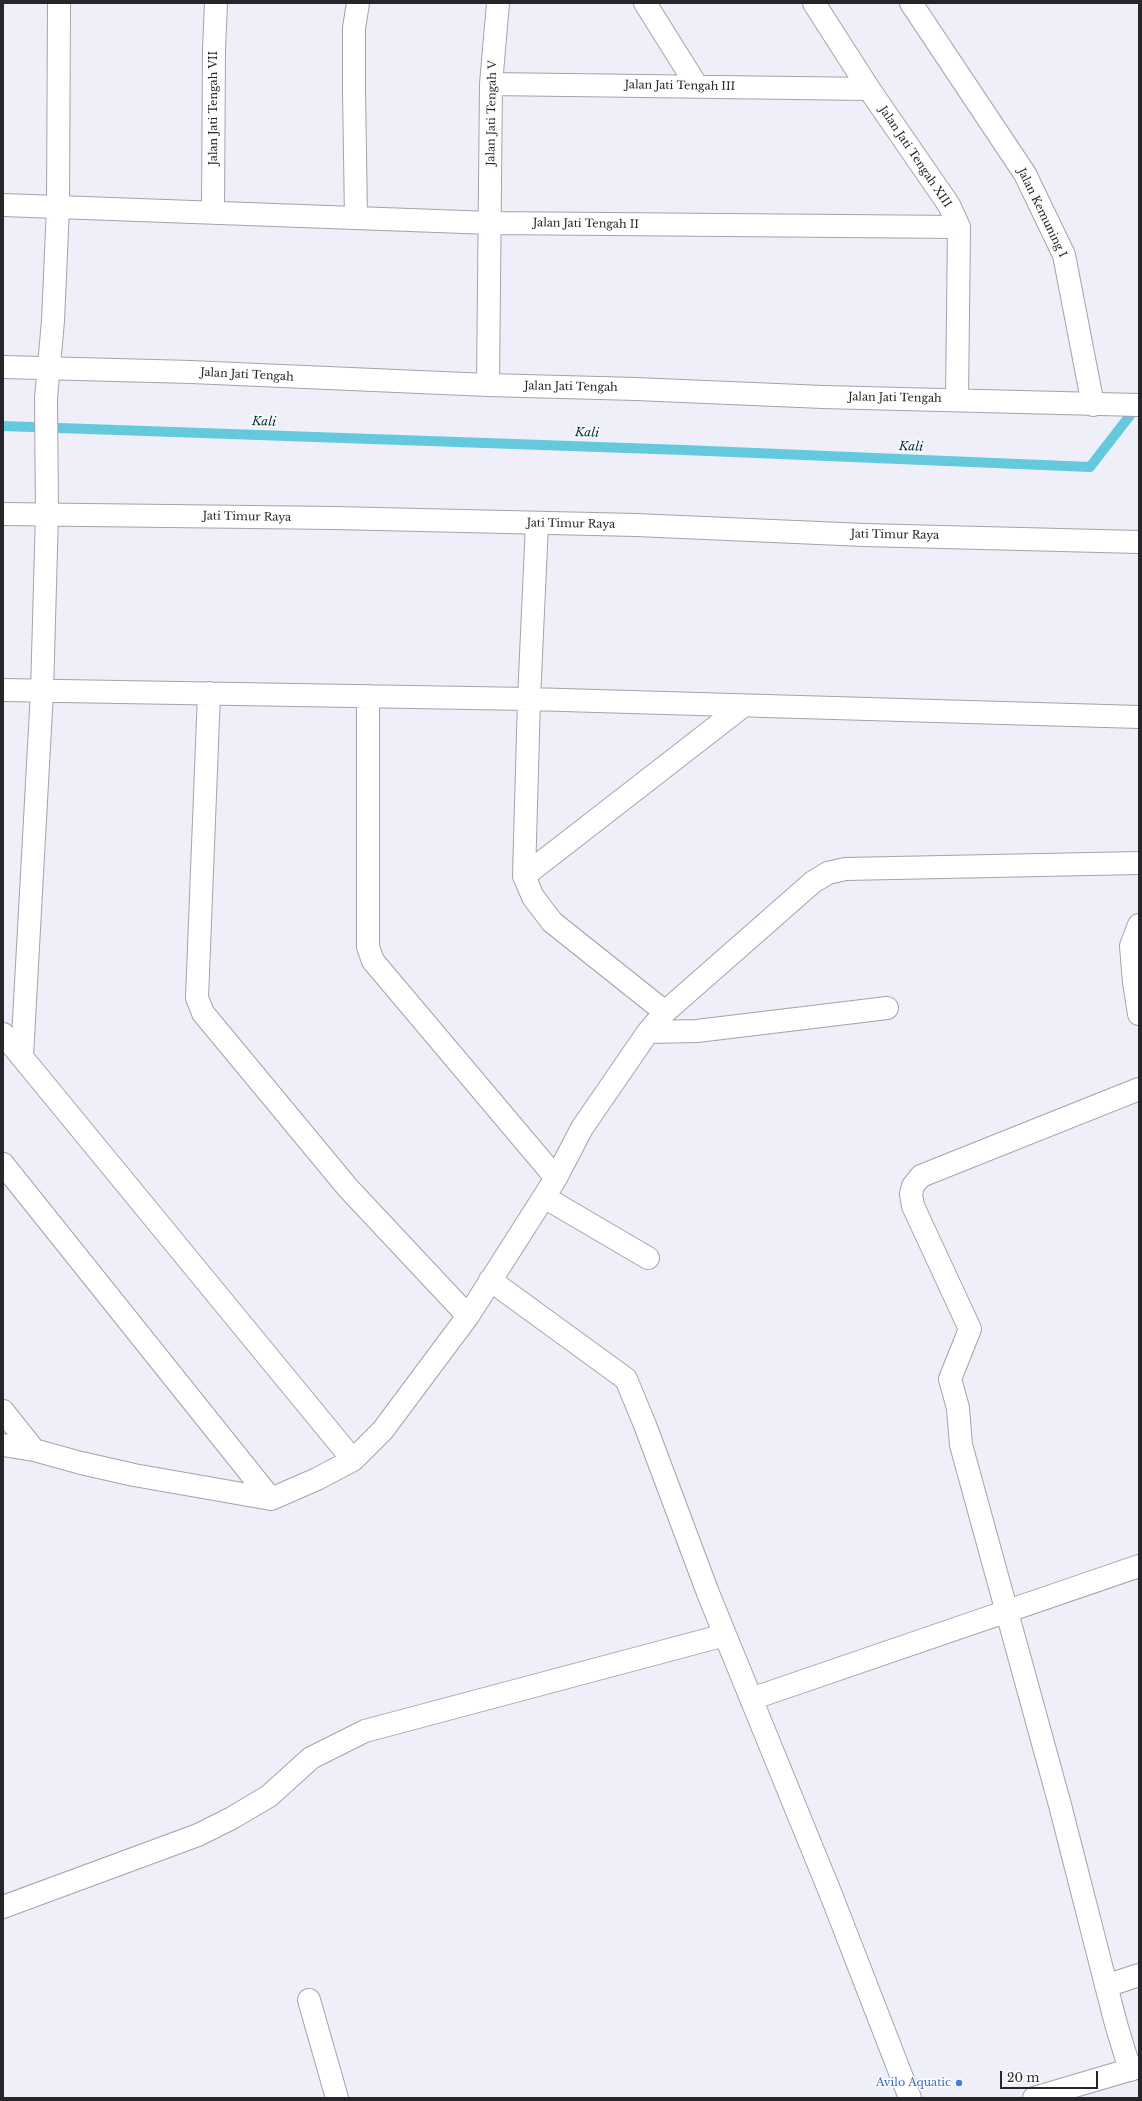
<!DOCTYPE html>
<style>
body{margin:0}
#map{position:relative;width:1142px;height:2101px;overflow:hidden;background:#efeff9;font-family:"Libre Baskerville",serif}
canvas{display:block}
.frame{position:absolute;inset:0;border:4px solid #26262a;pointer-events:none}
.scale{position:absolute;left:1000px;top:2071px;width:98px;height:18px;box-sizing:border-box;border:2px solid #26262a;border-top:0;padding-left:5px;font-size:12px;line-height:14px;white-space:nowrap;color:#26262a;-webkit-text-stroke:3px #fdfdfd;paint-order:stroke}
</style>
<div id="map">
<canvas width="1142" height="2101"></canvas>
<div class="frame"></div>
<div class="scale">20 m</div>
</div>
<script>
const ctx = document.querySelector('canvas').getContext('2d');
ctx.lineJoin = 'round';
function poly(rows) {
  const path = new Path2D();
  for (const r of rows) {
    path.moveTo(r[0], r[1]);
    for (let i = 2; i < r.length; i += 2) path.lineTo(r[i], r[i + 1]);
  }
  return path;
}
function stroke(path, color, width, dash) {
  ctx.strokeStyle = color;
  ctx.lineWidth = width;
  ctx.lineCap = dash ? 'butt' : 'round';
  ctx.setLineDash(dash || []);
  ctx.stroke(path);
}
function label(font, color, halo, rows, align = 'center') {
  ctx.font = font + ' "Libre Baskerville",serif';
  ctx.lineWidth = 3;
  ctx.setLineDash([]);
  ctx.textBaseline = 'middle';
  ctx.strokeStyle = halo;
  ctx.fillStyle = color;
  for (const [text, x, y, turn = 0] of rows) {
    ctx.save();
    ctx.translate(x, y);
    ctx.rotate((+turn || 0) * Math.PI / 180);
    ctx.textAlign = isNaN(turn) ? turn : align;
    if (halo) ctx.strokeText(text, 0, 0);
    ctx.fillText(text, 0, 0);
    ctx.restore();
  }
}
stroke(poly([
 [3,426,684,450,1090,467,1138,405]
]), '#64c9dd', 10);
const street = poly([
 [645,3,697,86],
 [814,3,869,89,949,205,959,227,957,399],
 [911,3,1025,174,1064,255,1093,405],
 [491,84,869,89],
 [3,205,491,223,959,227],
 [213,212,214,49,216,3],
 [356,218,354,90,354,28,358,3],
 [488,385,491,84,498,3],
 [3,514,334,518,636,525,864,535,1139,542],
 [537,524,529,699,524,876,533,897,552,922,665,1012],
 [3,690,529,699,1139,717],
 [209,693,197,998,203,1013,348,1188,468,1316],
 [368,696,368,947,373,961,556,1178],
 [524,876,743,706],
 [1139,925,1131,946,1134,982,1139,1014],
 [648,1032,697,1031,887,1008],
 [3,1034,353,1460],
 [22,1056,42,692,47,514,46,398,53,321,58,207,59,3],
 [3,1164,271,1499],
 [544,1197,648,1258],
 [490,1280,626,1379,645,1425,708,1593,832,1897,910,2098],
 [3,1411,34,1450],
 [3,1445,34,1450,81,1463,134,1475,271,1499,317,1479,353,1460,383,1430,468,1316,556,1178,582,1128,648,1032,665,1012,813,882,828,873,845,869,1139,863],
 [751,1699,1139,1566],
 [3,1907,198,1835,232,1818,269,1796,311,1758,365,1731,725,1635],
 [1106,1986,1139,1975],
 [309,2000,337,2098],
 [1130,2070,1116,2024,1060,1805,961,1445,958,1408,950,1379,970,1329,913,1206,911,1194,913,1186,921,1176,1139,1089]
]);
const secondary = poly([
 [3,367,191,372,488,385,636,389,823,397,1139,405],
 [1034,2098,1139,2067]
]);
stroke(street, '#a3a3ac', 24);
stroke(secondary, '#a3a3ac', 24);
stroke(street, '#fff', 22);
stroke(secondary, '#fff', 22);
for (const [x, y, r, color] of [
 [959,2083,4,"#3f7fe0"]
]) {
  const dot = new Path2D();
  dot.arc(x, y, r, 0, 2 * Math.PI);
  ctx.fillStyle = color;
  ctx.fill(dot);
  stroke(dot, '#fdfdfd', 1.5);
}
label('11px', '#26262a', '#fdfdfd', [
 ["Jalan Jati Tengah III",680,86,1],
 ["Jalan Jati Tengah VII",214,108,-90],
 ["Jalan Jati Tengah V",492,113,-89],
 ["Jalan Jati Tengah XIII",915,157,56],
 ["Jalan Kemuning I",1042,213,64],
 ["Jalan Jati Tengah II",586,224,1],
 ["Jalan Jati Tengah",247,375,3],
 ["Jalan Jati Tengah",571,387,1],
 ["Jalan Jati Tengah",895,398,1],
 ["Jati Timur Raya",247,517,1],
 ["Jati Timur Raya",571,524,1],
 ["Jati Timur Raya",895,535,1]
]);
label('11px', '#366cbe', '#fdfdfd', [
 ["Avilo Aquatic",951,2083]
], 'right');
label('italic 12px', '#003139', '#fdfdfd', [
 ["Kali",264,422,2],
 ["Kali",587,433,2],
 ["Kali",911,447,2]
]);
</script>
